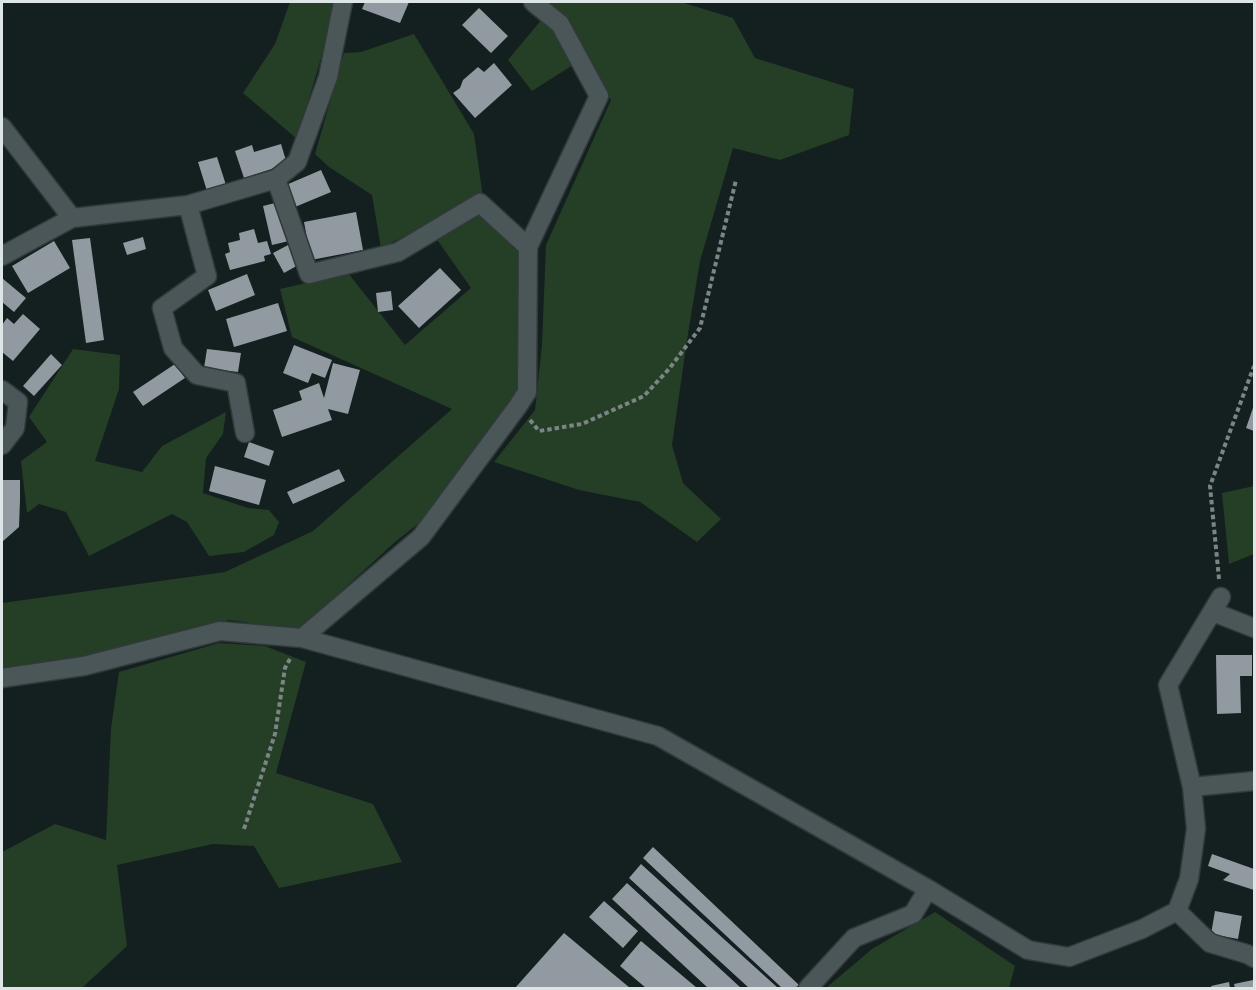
<!DOCTYPE html>
<style>
body{margin:0}
#map{position:relative;width:1256px;height:990px;overflow:hidden;background:#141f20;font-family:"Libre Baskerville",serif}
canvas{display:block}
.frame{position:absolute;inset:0;border:3px solid #dee5e6;pointer-events:none}
</style>
<div id="map">
<canvas width="1256" height="990"></canvas>
<div class="frame"></div>
</div>
<script>
const ctx = document.querySelector('canvas').getContext('2d');
ctx.lineJoin = 'round';
function fillPath(path, color) {
  ctx.fillStyle = color;
  ctx.fill(path, 'evenodd');
}
function poly(rows) {
  const path = new Path2D();
  for (const r of rows) {
    path.moveTo(r[0], r[1]);
    for (let i = 2; i < r.length; i += 2) path.lineTo(r[i], r[i + 1]);
  }
  return path;
}
function stroke(path, color, width, dash) {
  ctx.strokeStyle = color;
  ctx.lineWidth = width;
  ctx.lineCap = dash ? 'butt' : 'round';
  ctx.setLineDash(dash || []);
  ctx.stroke(path);
}
fillPath(poly([
 [290,2,334,2,325,45,297,139,243,93,275,44],
 [547,2,681,2,733,18,755,58,854,89,849,135,780,160,733,148,700,261,687,340,672,445,683,483,721,519,697,542,640,502,579,490,494,462,535,410,542,344,546,245,611,100],
 [542,19,555,31,573,65,532,91,508,60],
 [414,34,474,134,483,197,381,248,372,195,329,167,315,154,344,53,361,52],
 [478,213,519,253,517,394,428,516,395,542,299,630,229,620,76,659,2,669,2,603,225,572,313,531,452,409,292,337,280,289,348,273,405,345,471,288,436,238],
 [73,349,120,355,119,389,95,461,142,472,162,446,226,412,223,434,206,458,203,493,248,508,269,510,279,522,274,535,244,552,209,556,187,522,172,514,89,556,66,512,39,504,27,513,21,461,47,442,29,417],
 [1254,486,1254,554,1229,564,1222,493],
 [219,643,265,646,306,662,276,773,373,804,402,862,279,888,254,846,213,844,117,865,127,946,82,988,2,988,2,852,55,824,106,840,111,728,119,672],
 [935,912,1015,966,1009,988,826,988,872,949]
]), '#253e26');
fillPath(poly([
 [365,2,409,2,400,23,362,9],
 [479,8,508,36,491,53,462,25],
 [494,63,512,85,475,118,453,93,460,88,463,80,478,67,484,72],
 [281,144,287,164,244,178,235,151,252,145,254,152],
 [217,157,226,185,207,191,198,162],
 [321,170,331,192,295,207,286,185],
 [279,202,289,241,272,245,263,206],
 [356,212,363,250,311,260,304,222],
 [254,229,258,243,267,241,271,254,264,256,265,261,230,270,225,254,230,252,228,243,240,240,239,233],
 [143,237,146,249,127,255,123,243],
 [90,238,104,340,86,343,72,240],
 [54,241,70,268,28,293,12,266],
 [290,244,300,264,284,273,273,253],
 [440,268,461,290,419,328,398,306],
 [247,274,255,295,216,311,208,290],
 [2,278,26,298,14,312,2,302],
 [391,291,393,310,378,312,376,293],
 [278,303,287,331,234,347,226,319],
 [23,314,40,329,13,361,2,352,2,325,7,318,14,324],
 [294,345,332,360,325,378,312,373,308,383,283,373],
 [207,349,241,353,238,372,204,368],
 [51,354,62,365,34,396,23,386],
 [333,363,360,370,348,414,328,409,332,420,282,437,273,410,302,400,299,391,319,383,324,398],
 [175,364,185,378,143,406,133,392],
 [1254,405,1254,431,1246,428],
 [249,442,274,451,269,466,244,457],
 [215,466,266,480,259,505,209,491],
 [339,469,345,481,293,504,287,492],
 [2,480,20,480,20,500,19,527,2,542],
 [1216,655,1252,655,1252,676,1240,676,1241,713,1217,714],
 [653,847,799,985,795,988,782,988,643,858],
 [1212,854,1254,869,1254,890,1223,880,1230,874,1208,866],
 [641,864,778,988,749,988,629,878],
 [627,883,741,988,708,988,612,899],
 [604,901,638,931,623,948,589,917],
 [1215,911,1242,916,1238,939,1211,934],
 [564,933,630,988,515,988],
 [641,941,697,988,646,988,620,966],
 [1253,980,1254,988,1235,988,1234,984],
 [1229,982,1230,988,1212,988,1211,986]
]), '#919aa1');
const minor = poly([
 [343,2,328,77,297,162,276,179,309,274,398,252,480,203,528,247],
 [2,127,72,218,188,205,276,179],
 [188,205,207,276,162,308,173,348,197,375,236,383,245,433],
 [2,256,72,218],
 [2,390,18,402,15,428,2,445],
 [1213,612,1254,628],
 [302,638,421,537,518,406,527,392,528,247,599,96,560,24,533,2],
 [2,678,84,666,220,631,302,638,658,736,928,889,1028,950,1069,957,1142,929,1177,911,1189,879,1196,829,1192,787,1168,685,1221,597],
 [1192,787,1254,781],
 [1177,911,1210,943,1247,954,1254,958],
 [808,988,854,938,913,914,928,889]
]);
stroke(minor, '#32393a', 21);
stroke(poly([
 [530,420,539,431,582,424,644,396,669,369,700,328,736,180],
 [1219,579,1210,486,1254,366],
 [244,829,275,734,285,668,291,657]
]), '#7c8586', 4, [4.5, 3]);
stroke(minor, '#4a5658', 18);
</script>
